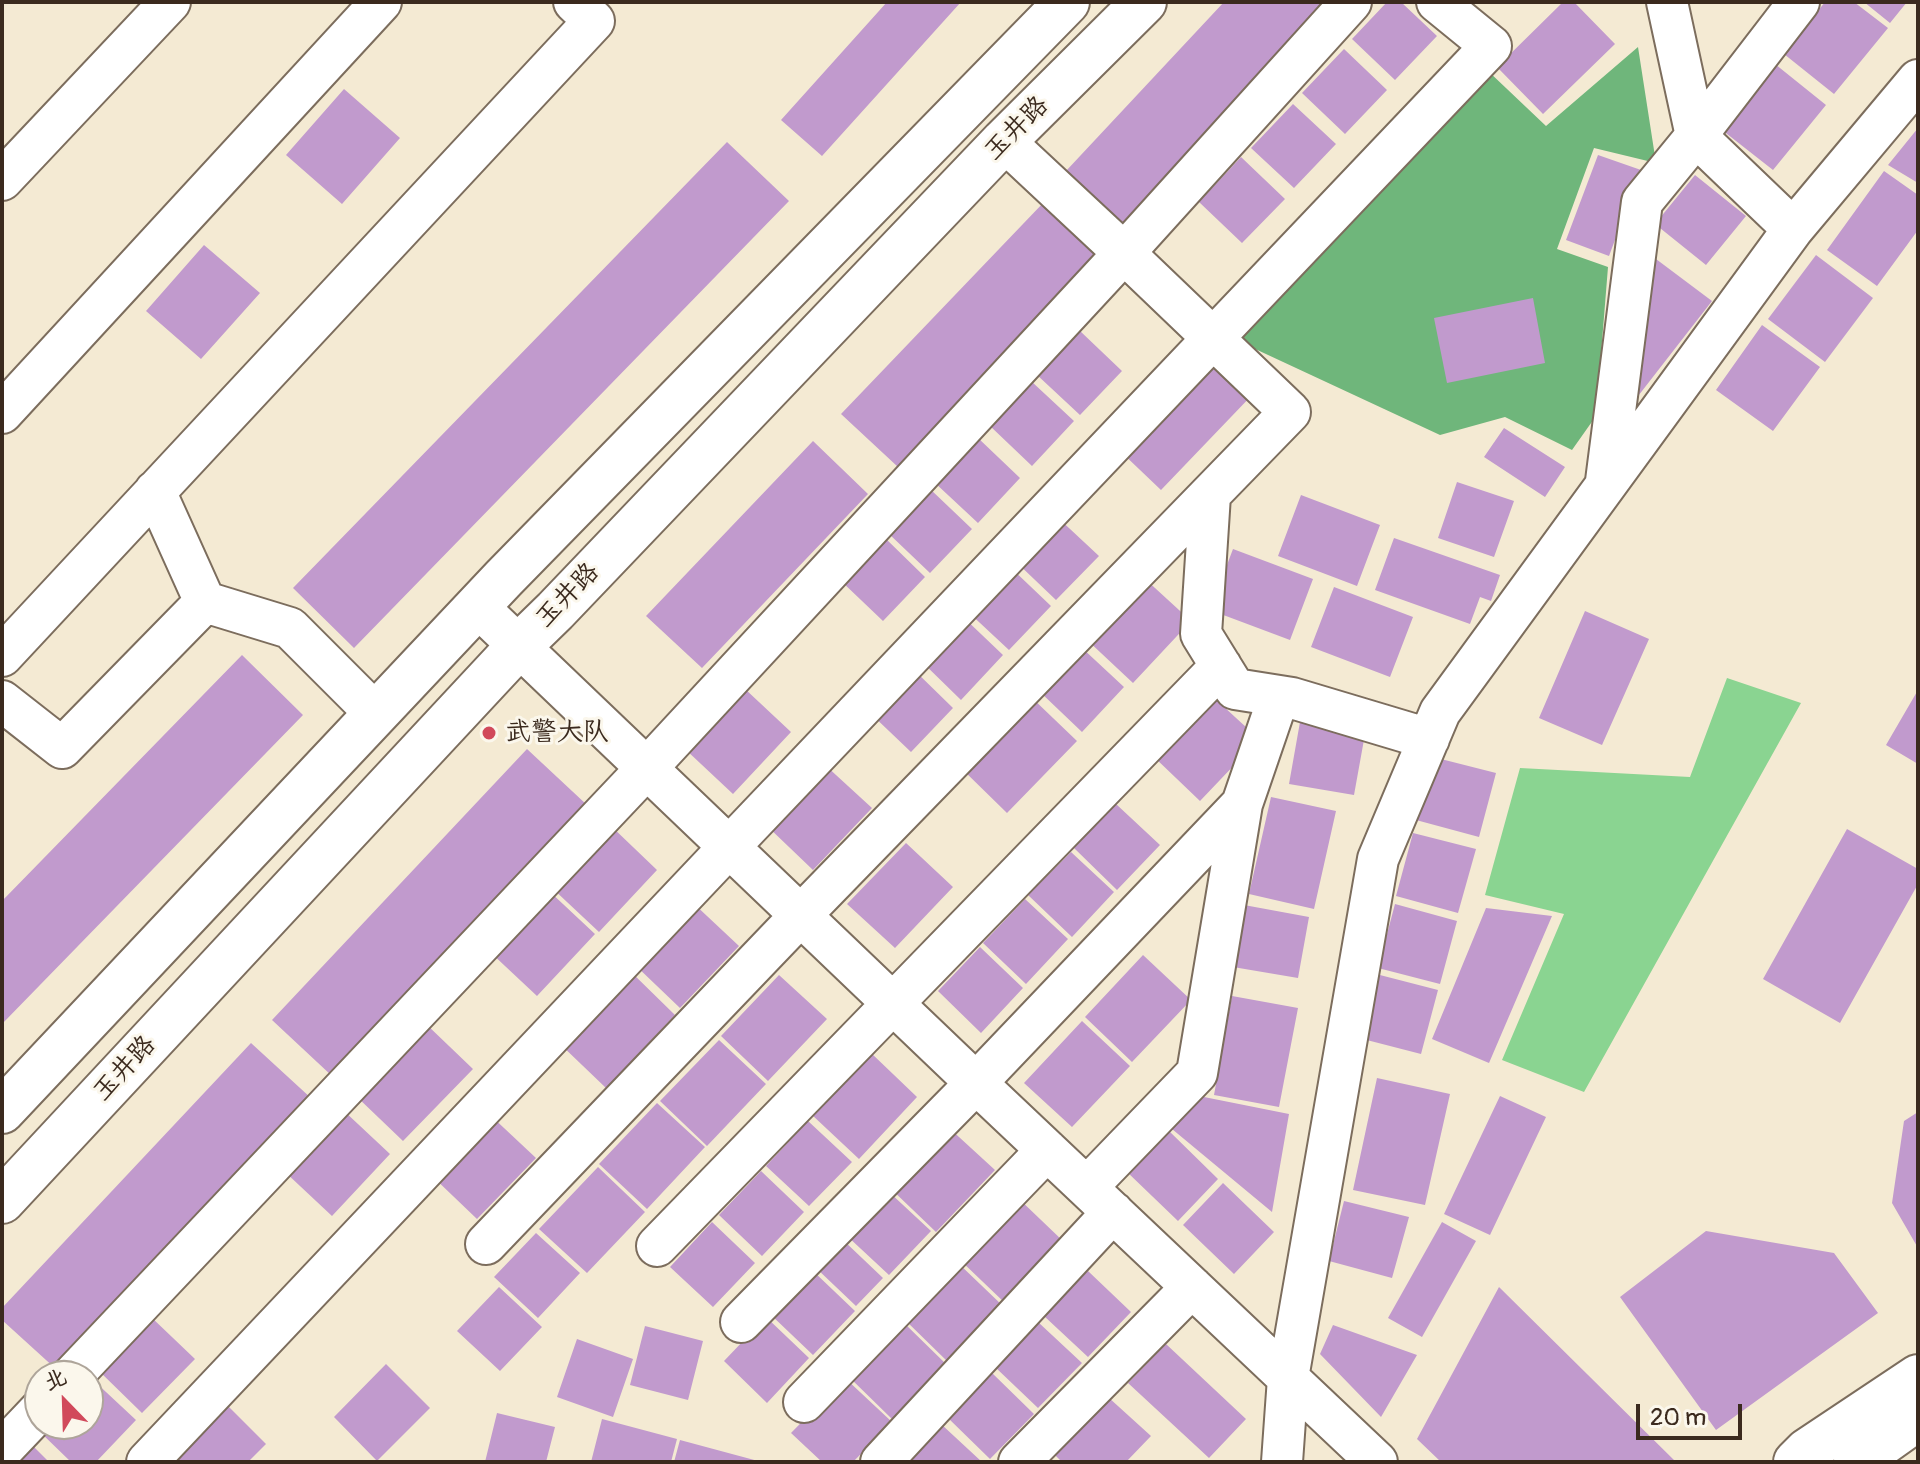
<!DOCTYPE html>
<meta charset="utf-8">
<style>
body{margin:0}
#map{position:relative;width:1920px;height:1464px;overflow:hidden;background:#f4ead3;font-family:Pangolin,"LXGW WenKai TC",sans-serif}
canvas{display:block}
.frame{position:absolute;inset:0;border:4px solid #3b2a1e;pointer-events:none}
.north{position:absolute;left:24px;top:1360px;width:80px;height:80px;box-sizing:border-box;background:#fbf7ec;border:2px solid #aea59a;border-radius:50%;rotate:337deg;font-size:22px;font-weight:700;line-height:32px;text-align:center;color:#3b2a1e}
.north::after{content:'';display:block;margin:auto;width:28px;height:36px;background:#d1495b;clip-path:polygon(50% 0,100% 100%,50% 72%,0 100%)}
.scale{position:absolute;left:1636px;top:1404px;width:106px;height:36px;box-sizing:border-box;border:4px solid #3b2a1e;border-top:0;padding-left:10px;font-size:24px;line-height:28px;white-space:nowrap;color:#3b2a1e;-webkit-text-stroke:6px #fbf7ec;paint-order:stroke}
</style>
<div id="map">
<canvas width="1920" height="1464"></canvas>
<div class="frame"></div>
<div class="north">北</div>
<div class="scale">20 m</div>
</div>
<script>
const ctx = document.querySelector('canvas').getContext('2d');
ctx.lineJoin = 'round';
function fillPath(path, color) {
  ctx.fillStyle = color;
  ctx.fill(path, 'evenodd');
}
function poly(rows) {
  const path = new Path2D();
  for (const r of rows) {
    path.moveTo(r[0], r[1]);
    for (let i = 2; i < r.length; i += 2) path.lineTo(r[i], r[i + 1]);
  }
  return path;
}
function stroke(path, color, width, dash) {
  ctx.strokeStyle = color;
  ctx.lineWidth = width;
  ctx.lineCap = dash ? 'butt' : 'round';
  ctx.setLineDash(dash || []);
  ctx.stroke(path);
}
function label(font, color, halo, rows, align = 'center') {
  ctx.font = font + ' Pangolin,"LXGW WenKai TC",sans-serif';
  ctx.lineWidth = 6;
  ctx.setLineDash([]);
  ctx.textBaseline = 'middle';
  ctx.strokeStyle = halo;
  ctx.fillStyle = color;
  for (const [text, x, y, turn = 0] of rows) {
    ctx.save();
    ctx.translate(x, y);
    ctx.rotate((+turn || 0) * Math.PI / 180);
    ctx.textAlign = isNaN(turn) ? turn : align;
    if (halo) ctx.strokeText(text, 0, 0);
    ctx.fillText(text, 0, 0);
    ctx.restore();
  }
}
fillPath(poly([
 [1727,678,1801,703,1584,1092,1502,1060,1564,914,1485,895,1520,768,1690,777]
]), '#8ad491');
fillPath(poly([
 [1638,47,1656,163,1594,148,1557,249,1608,267,1596,416,1572,450,1505,417,1440,435,1238,341,1487,70,1546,126]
]), '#6fb67b');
fillPath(poly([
 [887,2,961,2,822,156,781,120],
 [1224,2,1328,2,1122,223,1066,171],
 [1387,2,1401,2,1437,36,1395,80,1352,39],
 [1563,2,1574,2,1615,44,1543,114,1497,67],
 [1825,2,1854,2,1888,28,1834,94,1784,54],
 [1864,2,1907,2,1890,23],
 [1344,49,1387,90,1345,134,1302,93],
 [1775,64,1826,105,1773,170,1722,130],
 [344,89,400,138,342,204,286,155],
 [1293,104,1336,144,1294,188,1251,148],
 [1918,128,1918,183,1888,165],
 [727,142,789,201,354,648,293,588],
 [1598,155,1641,170,1609,256,1566,240],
 [1241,157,1285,199,1242,243,1199,202],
 [1884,171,1918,195,1918,230,1877,286,1827,250],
 [1695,175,1746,216,1706,265,1655,224],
 [1045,201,1102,254,898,467,841,414],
 [204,245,260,293,201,359,146,311],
 [1816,255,1873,298,1825,362,1768,319],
 [1656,259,1712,301,1628,409],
 [1533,298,1545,363,1447,383,1434,318],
 [1762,325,1820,367,1773,431,1716,390],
 [1079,330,1122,371,1080,415,1036,374],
 [1211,352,1254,393,1161,490,1118,449],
 [1031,381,1074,421,1032,466,989,425],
 [1504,428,1565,467,1545,497,1484,457],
 [977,437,1020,478,978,523,934,482],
 [813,441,868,494,702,668,646,616],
 [1457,482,1514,501,1494,557,1438,538],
 [929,488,972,529,930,573,887,532],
 [1301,495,1380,525,1357,586,1278,556],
 [1055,515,1099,556,1056,600,1013,559],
 [883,536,925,577,883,621,840,580],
 [1394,538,1500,575,1491,601,1480,597,1470,624,1375,590],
 [1233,549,1313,579,1290,640,1210,610],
 [1008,565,1051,606,1009,650,965,609],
 [1143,577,1191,621,1133,683,1085,638],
 [1334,587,1413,617,1390,677,1311,647],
 [1585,611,1649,639,1602,745,1539,718],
 [960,614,1003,655,961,700,918,658],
 [1081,647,1124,687,1082,732,1039,691],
 [242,655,303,715,2,1024,2,901],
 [910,666,953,708,911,752,868,711],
 [744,688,791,732,733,794,685,749],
 [1918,690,1918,764,1886,745],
 [1029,695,1077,741,1007,813,960,767],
 [1211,695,1259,739,1200,801,1153,756],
 [1300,722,1365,734,1354,795,1289,784],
 [527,749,587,805,332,1076,272,1020],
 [1433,757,1496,773,1479,837,1416,820],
 [824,764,872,808,813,870,766,825],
 [1271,797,1336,811,1314,909,1249,894],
 [1116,804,1160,845,1117,890,1074,848],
 [610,825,657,870,599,932,551,887],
 [1847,829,1918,869,1918,884,1840,1023,1763,979],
 [1413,833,1476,849,1458,913,1396,896],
 [906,843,953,887,895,948,847,904],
 [1071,852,1114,892,1072,937,1028,895],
 [548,890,595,934,537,996,489,951],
 [1025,899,1068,939,1026,984,983,943],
 [691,901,739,946,680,1008,633,963],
 [1395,904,1457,921,1440,984,1378,968],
 [1244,905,1309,917,1298,978,1233,967],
 [1486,908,1552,916,1489,1063,1432,1039],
 [980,947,1023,988,981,1033,938,991],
 [1143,955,1191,1000,1132,1062,1085,1017],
 [628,969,675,1015,606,1088,558,1042],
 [1376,974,1438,990,1421,1054,1359,1038],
 [779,975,827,1019,768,1081,721,1036],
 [1232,996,1298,1008,1279,1107,1214,1095],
 [1082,1021,1130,1066,1072,1127,1024,1083],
 [425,1023,473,1069,403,1141,355,1095],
 [719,1040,766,1084,707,1146,660,1101],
 [251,1043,312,1099,57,1370,2,1320,2,1308],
 [870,1052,917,1097,859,1159,811,1114],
 [1377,1078,1450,1094,1425,1205,1353,1190],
 [1199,1096,1289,1114,1272,1212,1172,1129],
 [1500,1096,1546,1117,1490,1235,1444,1214],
 [657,1103,705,1147,647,1209,599,1164],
 [343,1110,390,1154,332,1216,284,1171],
 [1918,1112,1918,1248,1892,1203,1904,1121],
 [488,1113,536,1158,477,1219,430,1174],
 [808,1121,852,1162,809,1206,766,1166],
 [947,1126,995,1170,936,1232,889,1187],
 [1167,1129,1218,1179,1178,1221,1126,1171],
 [598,1167,645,1212,587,1273,539,1229],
 [761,1171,804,1212,762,1256,719,1215],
 [1223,1183,1274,1232,1234,1274,1183,1225],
 [888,1191,931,1231,889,1275,846,1235],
 [1017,1197,1064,1242,1006,1304,959,1259],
 [1344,1201,1409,1217,1392,1278,1329,1261],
 [712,1222,755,1263,713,1307,670,1267],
 [1442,1222,1476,1241,1422,1337,1388,1318],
 [1706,1231,1834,1253,1878,1313,1716,1430,1620,1297],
 [536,1233,580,1273,538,1318,494,1277],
 [842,1239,883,1278,856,1306,815,1267],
 [957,1262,1004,1307,949,1363,903,1318],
 [812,1270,855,1311,813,1355,770,1314],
 [1088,1271,1131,1312,1088,1357,1044,1316],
 [499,1287,542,1327,500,1371,457,1331],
 [1499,1287,1676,1462,1441,1462,1417,1439],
 [150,1316,195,1359,142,1413,98,1370],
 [766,1317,809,1358,767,1403,724,1361],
 [901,1320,947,1365,893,1420,847,1375],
 [1038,1322,1082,1363,1038,1408,995,1367],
 [1333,1325,1417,1355,1381,1417,1320,1354],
 [645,1326,703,1341,688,1400,630,1385],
 [577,1339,633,1359,613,1417,557,1397],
 [1166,1344,1246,1419,1209,1458,1128,1383],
 [386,1364,430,1408,377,1461,334,1417],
 [991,1372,1034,1414,990,1459,947,1417],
 [91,1378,136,1420,96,1462,71,1462,39,1431,47,1424,88,1424,88,1381],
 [845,1378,892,1422,853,1462,822,1462,791,1433],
 [1108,1397,1151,1436,1126,1462,1062,1462,1055,1455],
 [222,1400,266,1444,248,1462,178,1462,169,1453],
 [497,1413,555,1427,546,1462,485,1462],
 [602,1419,677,1439,671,1462,591,1462],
 [941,1424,982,1462,905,1462],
 [680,1440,758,1461,758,1462,674,1462],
 [29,1442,49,1462,10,1462]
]), '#c19acd');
const minor = poly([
 [1667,2,1696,136,1793,229],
 [2,180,170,2],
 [2,413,381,2],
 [1606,481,1642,202,1696,136,1799,2],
 [155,491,205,602],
 [1210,495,1201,634,1235,689,1292,698,1429,739],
 [477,606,976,1083,1377,1462],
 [2,656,594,21,574,2],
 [2,701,62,748,205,602,290,628,375,713],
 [1087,1187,1197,1073,1242,804,1279,696],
 [486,1244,801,915,1290,412,1124,253,1004,141],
 [657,1246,1221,666],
 [741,1322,976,1083,1242,804],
 [72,1376,646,769,1124,253,1351,2],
 [804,1402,1047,1150],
 [2,1450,40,1410],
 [147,1462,729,847,1491,46,1437,2],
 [881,1462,1113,1212],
 [1019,1462,1192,1287],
 [1282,1462,1288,1378,1378,859,1440,712,1793,229,1918,80]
]);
const tertiary = poly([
 [2,1111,503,579,1067,2],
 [2,1201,518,647,555,611,1004,141,1144,2],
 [1796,1462,1807,1451,1918,1377],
 [1856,1462,1918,1418]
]);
stroke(minor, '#7c6d5d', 44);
stroke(tertiary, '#7c6d5d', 48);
stroke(minor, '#fff', 40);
stroke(tertiary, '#fff', 44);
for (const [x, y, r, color] of [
 [489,733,8,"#d1495b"]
]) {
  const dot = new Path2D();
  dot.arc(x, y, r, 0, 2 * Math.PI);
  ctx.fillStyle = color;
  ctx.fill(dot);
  stroke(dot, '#fbf7ec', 3);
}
label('26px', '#3b2a1e', '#fbf7ec', [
 ["玉井路",1017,129,-45],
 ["玉井路",568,596,-46],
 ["玉井路",125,1069,-47]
]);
label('26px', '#3b2a1e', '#fbf7ec', [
 ["武警大队",505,733]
], 'left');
</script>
